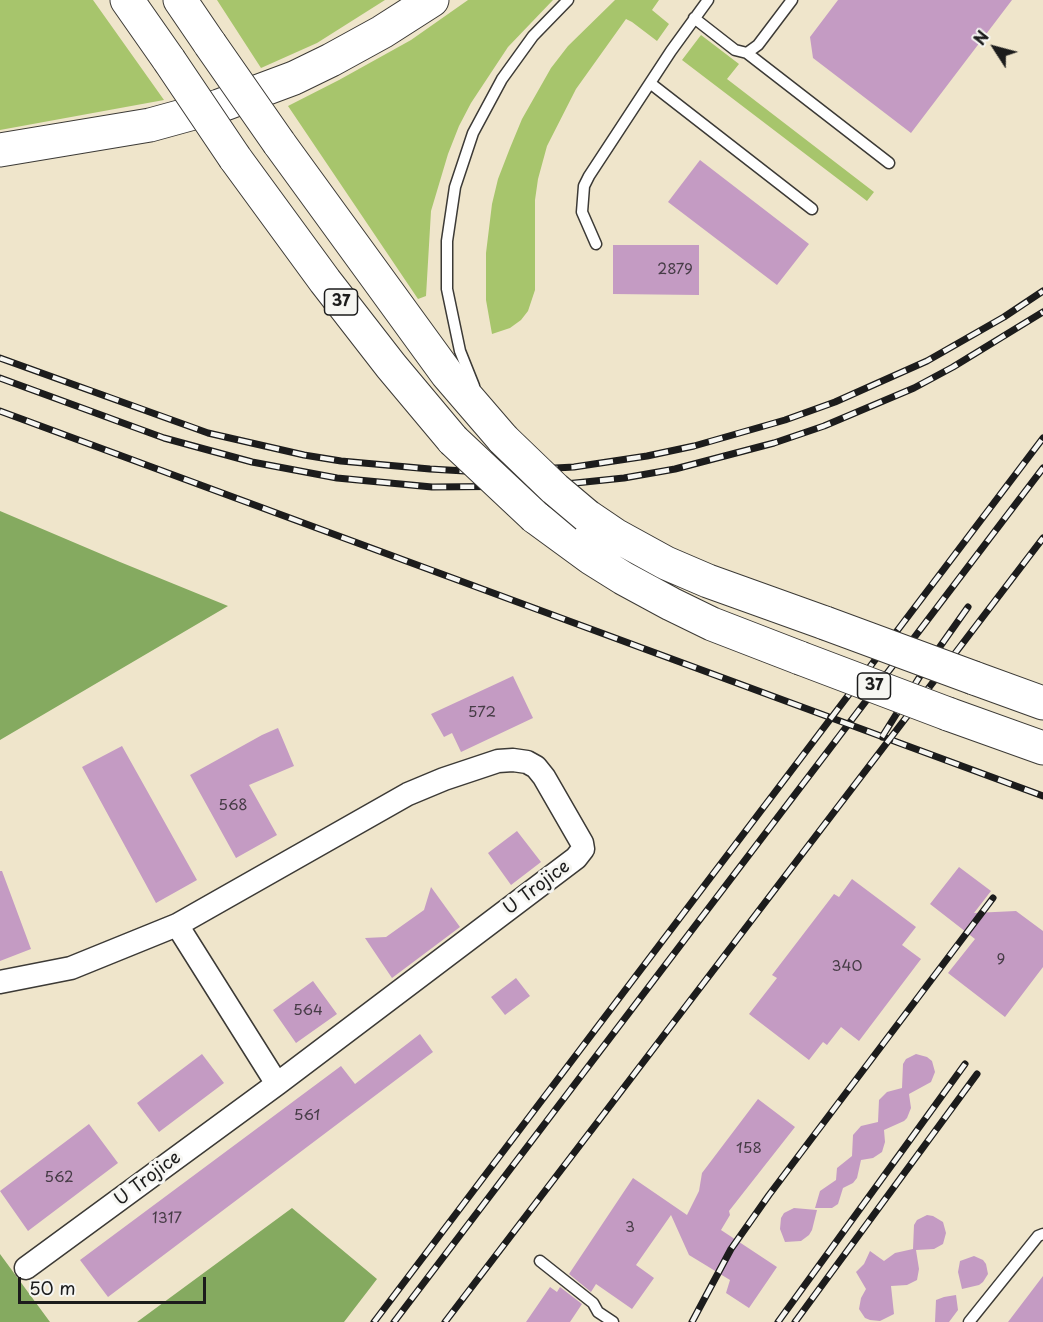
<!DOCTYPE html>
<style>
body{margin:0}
#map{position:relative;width:1043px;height:1322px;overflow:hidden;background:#efe5cb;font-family:"Playpen Sans",sans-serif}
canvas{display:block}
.north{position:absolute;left:965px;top:18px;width:60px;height:60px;-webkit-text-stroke:4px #f6f6f2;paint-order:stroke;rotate:306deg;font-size:16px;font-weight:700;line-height:24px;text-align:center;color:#1c1c1c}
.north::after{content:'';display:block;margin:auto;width:21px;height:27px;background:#1c1c1c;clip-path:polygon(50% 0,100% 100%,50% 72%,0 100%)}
.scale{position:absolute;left:18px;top:1277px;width:188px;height:27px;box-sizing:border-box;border:3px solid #1c1c1c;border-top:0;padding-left:8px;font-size:18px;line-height:21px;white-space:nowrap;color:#1c1c1c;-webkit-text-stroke:4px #f6f6f2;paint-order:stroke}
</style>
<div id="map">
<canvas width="1043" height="1322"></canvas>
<div class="north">N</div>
<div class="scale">50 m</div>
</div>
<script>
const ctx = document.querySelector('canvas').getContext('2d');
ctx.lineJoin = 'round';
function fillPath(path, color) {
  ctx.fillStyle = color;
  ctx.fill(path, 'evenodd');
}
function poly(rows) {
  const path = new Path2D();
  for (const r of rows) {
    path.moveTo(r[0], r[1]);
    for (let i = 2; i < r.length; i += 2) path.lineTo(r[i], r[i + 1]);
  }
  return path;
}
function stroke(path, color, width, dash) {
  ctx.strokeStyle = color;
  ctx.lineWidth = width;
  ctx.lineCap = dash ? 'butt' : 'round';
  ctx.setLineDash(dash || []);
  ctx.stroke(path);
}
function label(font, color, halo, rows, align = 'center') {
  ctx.font = font + ' "Playpen Sans",sans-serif';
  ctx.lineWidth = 6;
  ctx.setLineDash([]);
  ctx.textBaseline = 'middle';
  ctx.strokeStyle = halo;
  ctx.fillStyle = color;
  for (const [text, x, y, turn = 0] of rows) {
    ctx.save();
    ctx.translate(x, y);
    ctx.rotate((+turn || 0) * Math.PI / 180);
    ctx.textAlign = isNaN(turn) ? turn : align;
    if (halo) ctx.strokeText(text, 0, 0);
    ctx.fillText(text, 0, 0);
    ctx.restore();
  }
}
fillPath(poly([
 [0,0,93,0,164,100,0,130],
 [217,0,385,0,317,43,261,68],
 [468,0,553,0,508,47,471,103,459,126,448,154,431,211,426,296,418,299,288,106,339,80,411,40],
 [615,0,659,0,652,10,669,24,657,41,632,22,626,19,576,89,547,146,538,179,535,200,535,290,528,311,521,320,510,328,492,334,486,300,486,253,492,204,498,179,510,148,522,119,551,68,568,46],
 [701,35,739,64,727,79,874,192,867,201,682,60]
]), '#a7c56c');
fillPath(poly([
 [0,511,120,562,228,606,0,740],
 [292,1208,377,1279,344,1322,137,1322],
 [0,1254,50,1322,0,1322]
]), '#85aa60');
fillPath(poly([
 [838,0,1012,0,911,133,813,58,810,37],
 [700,160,809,244,777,285,668,202],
 [613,245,699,245,699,295,613,294],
 [513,676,533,718,461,752,452,733,444,737,431,714],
 [278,728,294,766,249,785,277,835,236,858,190,775,262,735],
 [122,746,197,880,156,903,82,767],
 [517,831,541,862,511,885,488,853],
 [959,867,991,891,974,913,1016,911,1043,931,1043,967,1005,1017,948,973,975,939,930,904],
 [0,871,2,871,31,949,0,961],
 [852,879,916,927,902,945,921,959,859,1041,841,1027,827,1045,823,1042,809,1060,749,1014,777,978,772,975,834,894,839,897],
 [431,887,460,927,392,978,365,938,386,937,424,910],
 [516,978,530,996,505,1015,491,997],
 [313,981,337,1014,296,1043,273,1010],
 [420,1034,433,1052,108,1297,80,1260,341,1066,355,1084],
 [202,1054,224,1083,159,1132,137,1103],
 [916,1054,927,1057,932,1061,935,1072,931,1082,909,1094,911,1108,907,1118,904,1121,884,1130,885,1142,882,1152,873,1158,861,1160,857,1178,853,1183,843,1188,838,1204,832,1208,815,1208,820,1191,836,1180,837,1168,852,1156,853,1135,861,1126,878,1122,879,1100,887,1092,902,1088,903,1064,906,1059],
 [758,1099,795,1127,729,1211,730,1215,721,1230,777,1267,749,1308,726,1293,730,1280,689,1255,671,1215,636,1265,654,1278,632,1309,596,1284,591,1292,569,1274,633,1178,687,1215,699,1191,702,1173],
 [89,1124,118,1163,28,1231,0,1191],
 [794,1208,817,1210,812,1230,809,1235,801,1241,785,1242,780,1229,781,1218,784,1213],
 [927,1215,933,1216,943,1222,946,1233,943,1244,934,1249,916,1250,919,1269,917,1280,907,1285,891,1286,894,1314,880,1321,870,1320,865,1318,859,1309,861,1298,866,1289,856,1272,864,1264,870,1251,884,1261,895,1253,913,1249,914,1225,917,1220],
 [974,1256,983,1260,986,1264,988,1274,983,1282,979,1285,962,1289,958,1272,960,1261],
 [1043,1276,1043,1322,1008,1322],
 [550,1287,557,1292,560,1287,582,1304,570,1322,526,1322],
 [956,1295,958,1310,949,1322,935,1322,936,1300,944,1297]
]), '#c49bc3');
const lane = poly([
 [694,18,735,50,747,53,889,163],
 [747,53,758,45,792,0],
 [650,83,812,209],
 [596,244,582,212,584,186,589,176,671,51,708,0],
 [474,386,460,351,447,289,447,241,455,187,473,133,502,79,533,36,568,0],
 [540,1261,593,1303,598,1312,613,1322],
 [969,1322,1038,1236,1043,1234]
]);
const street = poly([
 [177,925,277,1084],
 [0,982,71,968,177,925,408,794,444,779,498,761,513,760,527,762,536,767,544,777,582,843,583,849,576,858,277,1084,26,1268]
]);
const primary = poly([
 [127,0,169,60],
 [180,0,210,44],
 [279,143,447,374,503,439],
 [0,150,150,125,219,106,294,78,331,60,382,32,432,0],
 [235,158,325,281,391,366,453,440],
 [587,516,615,535,666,563,708,581,825,623],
 [535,517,591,558,623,578,671,604,712,624,800,658],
 [974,678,1043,703],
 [948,714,1043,748]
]);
stroke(lane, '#3c3a36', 13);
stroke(street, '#3c3a36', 25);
stroke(primary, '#3c3a36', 35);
stroke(lane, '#fff', 10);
stroke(street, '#fff', 22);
stroke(primary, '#fff', 33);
const rail = poly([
 [0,358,208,433,304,455,341,461,430,469,465,471,537,469,574,467,647,456,694,446,785,420,835,402,927,361,1004,317,1043,291],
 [0,378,164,438,252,462,337,478,432,487,546,486,624,478,675,469,774,443,824,426,914,388,953,367,1043,312],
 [0,411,1043,796],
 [882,737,927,665,968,607],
 [374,1322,1043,438],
 [394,1322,1043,468],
 [445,1322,1043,538],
 [692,1322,731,1249,769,1195,993,898],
 [778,1322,965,1064],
 [795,1322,977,1074]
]);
stroke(rail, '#1c1c1c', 7);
stroke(rail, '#f6f6f2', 4.5, [14]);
const primaryBridge = poly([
 [210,44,279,143],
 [169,60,235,158],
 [503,439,555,489,587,516],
 [453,440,535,517],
 [825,623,974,678],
 [800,658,948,714]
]);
stroke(primaryBridge, '#3c3a36', 35, []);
stroke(primaryBridge, '#fff', 33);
label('15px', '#463c46', null, [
 ["2879",675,270],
 ["572",482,713],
 ["568",233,806],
 ["9",1001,960],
 ["340",847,967],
 ["564",308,1011],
 ["561",307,1116],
 ["158",749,1149],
 ["562",59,1178],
 ["1317",167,1219],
 ["3",630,1228]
]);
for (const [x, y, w] of [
 [341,302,33],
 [874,686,33]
]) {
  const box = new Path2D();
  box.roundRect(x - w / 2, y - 13, w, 26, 4.5);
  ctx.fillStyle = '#f6f6f2';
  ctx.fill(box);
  stroke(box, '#1c1c1c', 1.5);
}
label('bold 16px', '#1c1c1c', null, [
 ["37",341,302],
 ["37",874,686]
]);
label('18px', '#1c1c1c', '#f6f6f2', [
 ["U Trojice",537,888,-37],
 ["U Trojice",148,1179,-37]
]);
</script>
